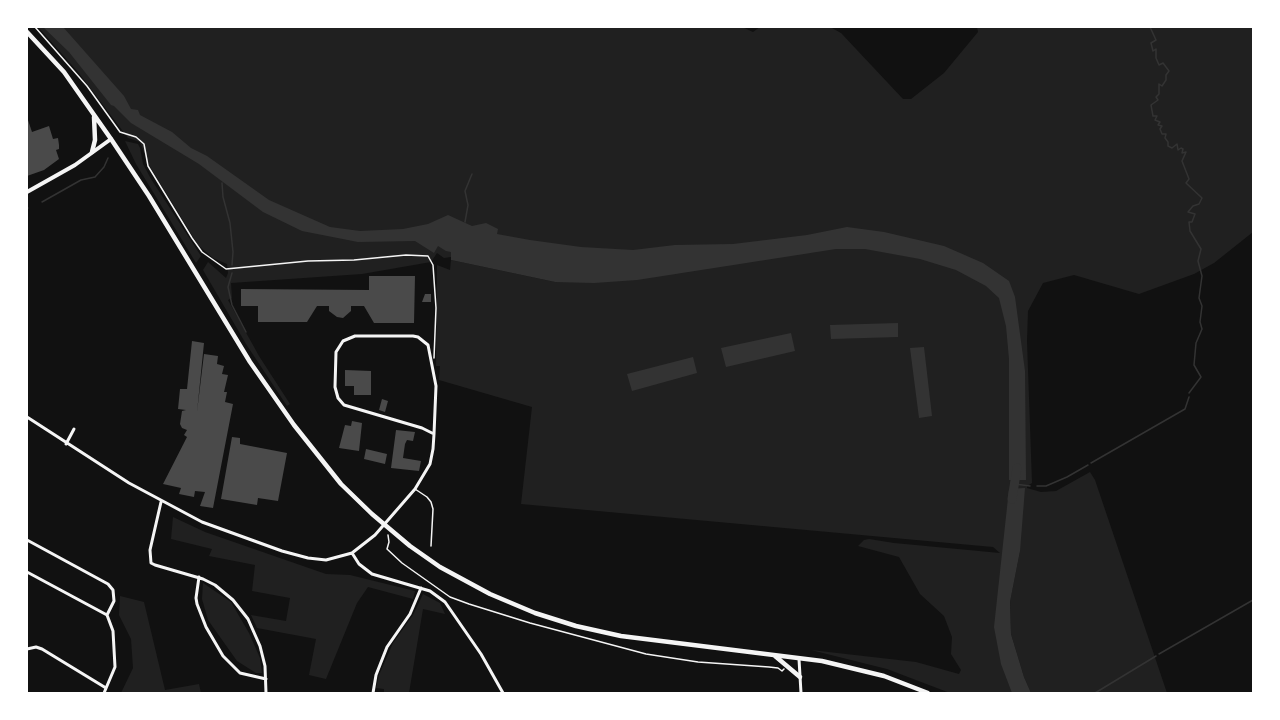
<!DOCTYPE html>
<style>
body{margin:0}
#map{position:relative;width:1280px;height:720px;overflow:hidden;background:#111;font-family:"PT Sans Narrow",sans-serif}
canvas{display:block}
.frame{position:absolute;inset:0;border:28px solid #fff;pointer-events:none}
</style>
<div id="map">
<canvas width="1280" height="720"></canvas>
<div class="frame"></div>
</div>
<script>
const ctx = document.querySelector('canvas').getContext('2d');
ctx.lineJoin = 'round';
function fillPath(path, color) {
  ctx.fillStyle = color;
  ctx.fill(path, 'evenodd');
}
function poly(rows) {
  const path = new Path2D();
  for (const r of rows) {
    path.moveTo(r[0], r[1]);
    for (let i = 2; i < r.length; i += 2) path.lineTo(r[i], r[i + 1]);
  }
  return path;
}
function stroke(path, color, width, dash) {
  ctx.strokeStyle = color;
  ctx.lineWidth = width;
  ctx.lineCap = dash ? 'butt' : 'round';
  ctx.setLineDash(dash || []);
  ctx.stroke(path);
}
fillPath(poly([
 [38,27,742,27,753,32,760,27,830,27,841,33,903,99,911,99,944,73,978,32,977,27,1253,27,1253,232,1214,263,1194,274,1139,294,1074,275,1043,283,1028,311,1027,341,1032,483,1027,486,1027,488,1041,492,1056,491,1090,472,1095,480,1167,693,1031,693,1024,677,1011,634,1010,602,1020,551,1000,605,1017,693,950,693,887,669,811,650,916,662,959,674,961,670,951,654,952,637,944,616,920,594,899,557,858,546,864,540,869,539,894,543,1000,553,993,547,521,504,532,407,439,380,440,366,436,366,437,265,450,270,451,260,555,282,581,282,501,269,451,257,444,258,437,253,431,262,362,274,231,283,232,298,228,300,259,356,290,404,287,406,246,344,203,270,208,262,226,278,228,273,227,264,213,258,198,245,149,165,140,142,128,138,78,72],
 [125,141,138,144,140,148,143,164,151,179,201,256,196,263,136,164],
 [173,517,205,532,326,574,350,575,415,591,413,599,368,587,357,603,326,679,309,675,316,639,257,628,251,615,286,621,290,598,252,591,255,565,209,556,212,549,171,539],
 [203,583,231,602,249,633,260,658,262,673,256,673,237,661,208,620,202,599],
 [423,594,440,603,445,614,423,609,409,693,384,693,384,689,376,688,379,675,393,643,413,615],
 [120,596,144,602,165,690,199,684,201,693,121,693,133,668,131,639,119,615]
]), '#202020');
fillPath(poly([
 [43,27,63,27,124,96,131,109,138,110,140,115,172,132,191,148,207,156,269,200,330,227,360,231,403,229,428,224,448,215,472,226,486,223,498,229,497,234,530,240,581,247,633,250,675,245,733,244,807,235,847,227,884,232,944,246,983,263,1009,281,1015,297,1025,371,1026,480,1009,480,1009,359,1006,326,999,298,986,286,956,270,920,259,865,249,836,249,637,280,594,283,555,282,451,260,451,252,446,251,438,246,434,253,415,241,358,242,302,231,263,212,199,164,131,123,114,106,111,105,69,52],
 [898,323,898,337,831,339,830,325],
 [791,333,795,351,726,367,721,348],
 [924,347,932,416,919,418,910,348],
 [693,357,697,373,632,391,627,374],
 [1025,488,1020,551,1010,602,1011,634,1024,677,1031,693,1012,693,1001,664,994,627,1009,489]
]), '#333');
stroke(poly([
 [1150,27,1156,40,1151,43,1153,51,1156,49,1156,58,1159,65,1163,63,1169,71,1166,75,1166,80,1162,86,1159,84,1159,94,1156,97,1158,100,1151,105,1153,116,1157,116,1155,120,1160,122,1158,125,1162,126,1160,129,1162,134,1166,134,1165,138,1168,142,1168,146,1172,148,1177,144,1178,150,1181,148,1183,149,1182,153,1186,152,1182,161,1189,179,1186,183,1202,198,1199,204,1193,206,1188,212,1195,214,1192,222,1189,222,1190,231,1201,249,1198,261,1202,276,1199,298,1202,306,1200,322,1202,329,1196,343,1194,365,1201,377,1189,393],
 [222,183,223,197,230,223,233,252,232,265],
 [42,202,81,180,95,177,104,167,108,158],
 [27,209,28,208],
 [465,222,468,205,465,191,472,174],
 [232,273,228,287,232,305,246,332],
 [1091,463,1185,409,1189,397],
 [1015,484,1030,486],
 [1037,486,1046,486,1067,477,1088,465],
 [1159,654,1253,600],
 [1095,693,1156,656]
]), '#333', 1.5);
stroke(poly([
 [1012,499,1017,468]
]), '#333', 9);
fillPath(poly([
 [27,117,32,132,49,126,53,139,58,138,59,145,59,149,56,150,59,159,44,170,27,176],
 [369,276,415,276,414,323,374,323,364,306,351,306,351,311,343,318,337,317,329,311,329,306,317,306,307,322,258,322,258,306,241,306,241,289,369,290],
 [425,294,431,294,431,302,422,302],
 [192,341,204,343,197,412,204,354,218,356,217,364,224,366,222,374,228,375,224,392,227,392,225,402,233,404,213,508,200,506,205,492,195,491,194,497,179,494,181,488,163,484,187,437,184,435,187,430,182,428,180,424,182,411,186,410,178,409,180,389,187,389],
 [345,370,371,371,371,395,354,395,354,386,345,386],
 [382,399,388,401,385,412,379,410],
 [352,421,362,423,359,451,339,448,345,425,351,426],
 [396,430,415,432,413,441,407,440,405,444,403,458,421,461,419,471,391,468],
 [232,437,240,438,240,444,287,453,278,501,258,498,257,505,221,499],
 [366,449,387,454,385,464,364,459]
]), '#4a4a4a');
stroke(poly([
 [35,27,87,86,120,132,136,137,144,144,148,166,192,238,202,252,226,269,308,261,354,260,406,255,428,256,433,265,436,308,434,358],
 [388,535,389,542,387,549,402,563,450,597,469,604,530,623,646,654,698,662,769,667,778,668,782,671,784,669]
]), '#f5f5f5', 1.5);
stroke(poly([
 [415,489,427,497,431,502,433,509,431,546]
]), '#f5f5f5', 1.5);
stroke(poly([
 [27,417,129,483,202,522,282,551,308,558,326,560,352,553,375,535,415,489,430,464,433,449,434,434,436,386,428,345,418,337,413,336,355,336,343,341,336,352,335,387,338,398,344,405,422,428,434,434],
 [66,444,74,429],
 [161,502,150,550,151,563,155,565,203,579,215,585,233,600,248,619,260,646,265,666,266,693],
 [27,540,108,584,113,590,114,601,107,615],
 [352,553,359,564,372,574,430,591,445,602,481,654,503,693],
 [27,572,107,615,113,631,115,667,104,693],
 [199,577,196,598,197,604,206,627,223,656,240,673,266,679],
 [27,649,36,647,42,649,106,688],
 [799,659,801,693],
 [373,693,376,675,387,647,410,614,421,588]
]), '#f5f5f5', 3);
stroke(poly([
 [27,192,75,165,111,139]
]), '#f5f5f5', 4);
stroke(poly([
 [27,32,64,72,111,139,149,196,250,362,294,425,341,484,372,514,410,546,440,567,490,594,535,613,576,626,621,636,822,661,884,676,928,693],
 [92,152,95,140,94,117],
 [775,656,800,677]
]), '#f5f5f5', 4.5);
</script>
